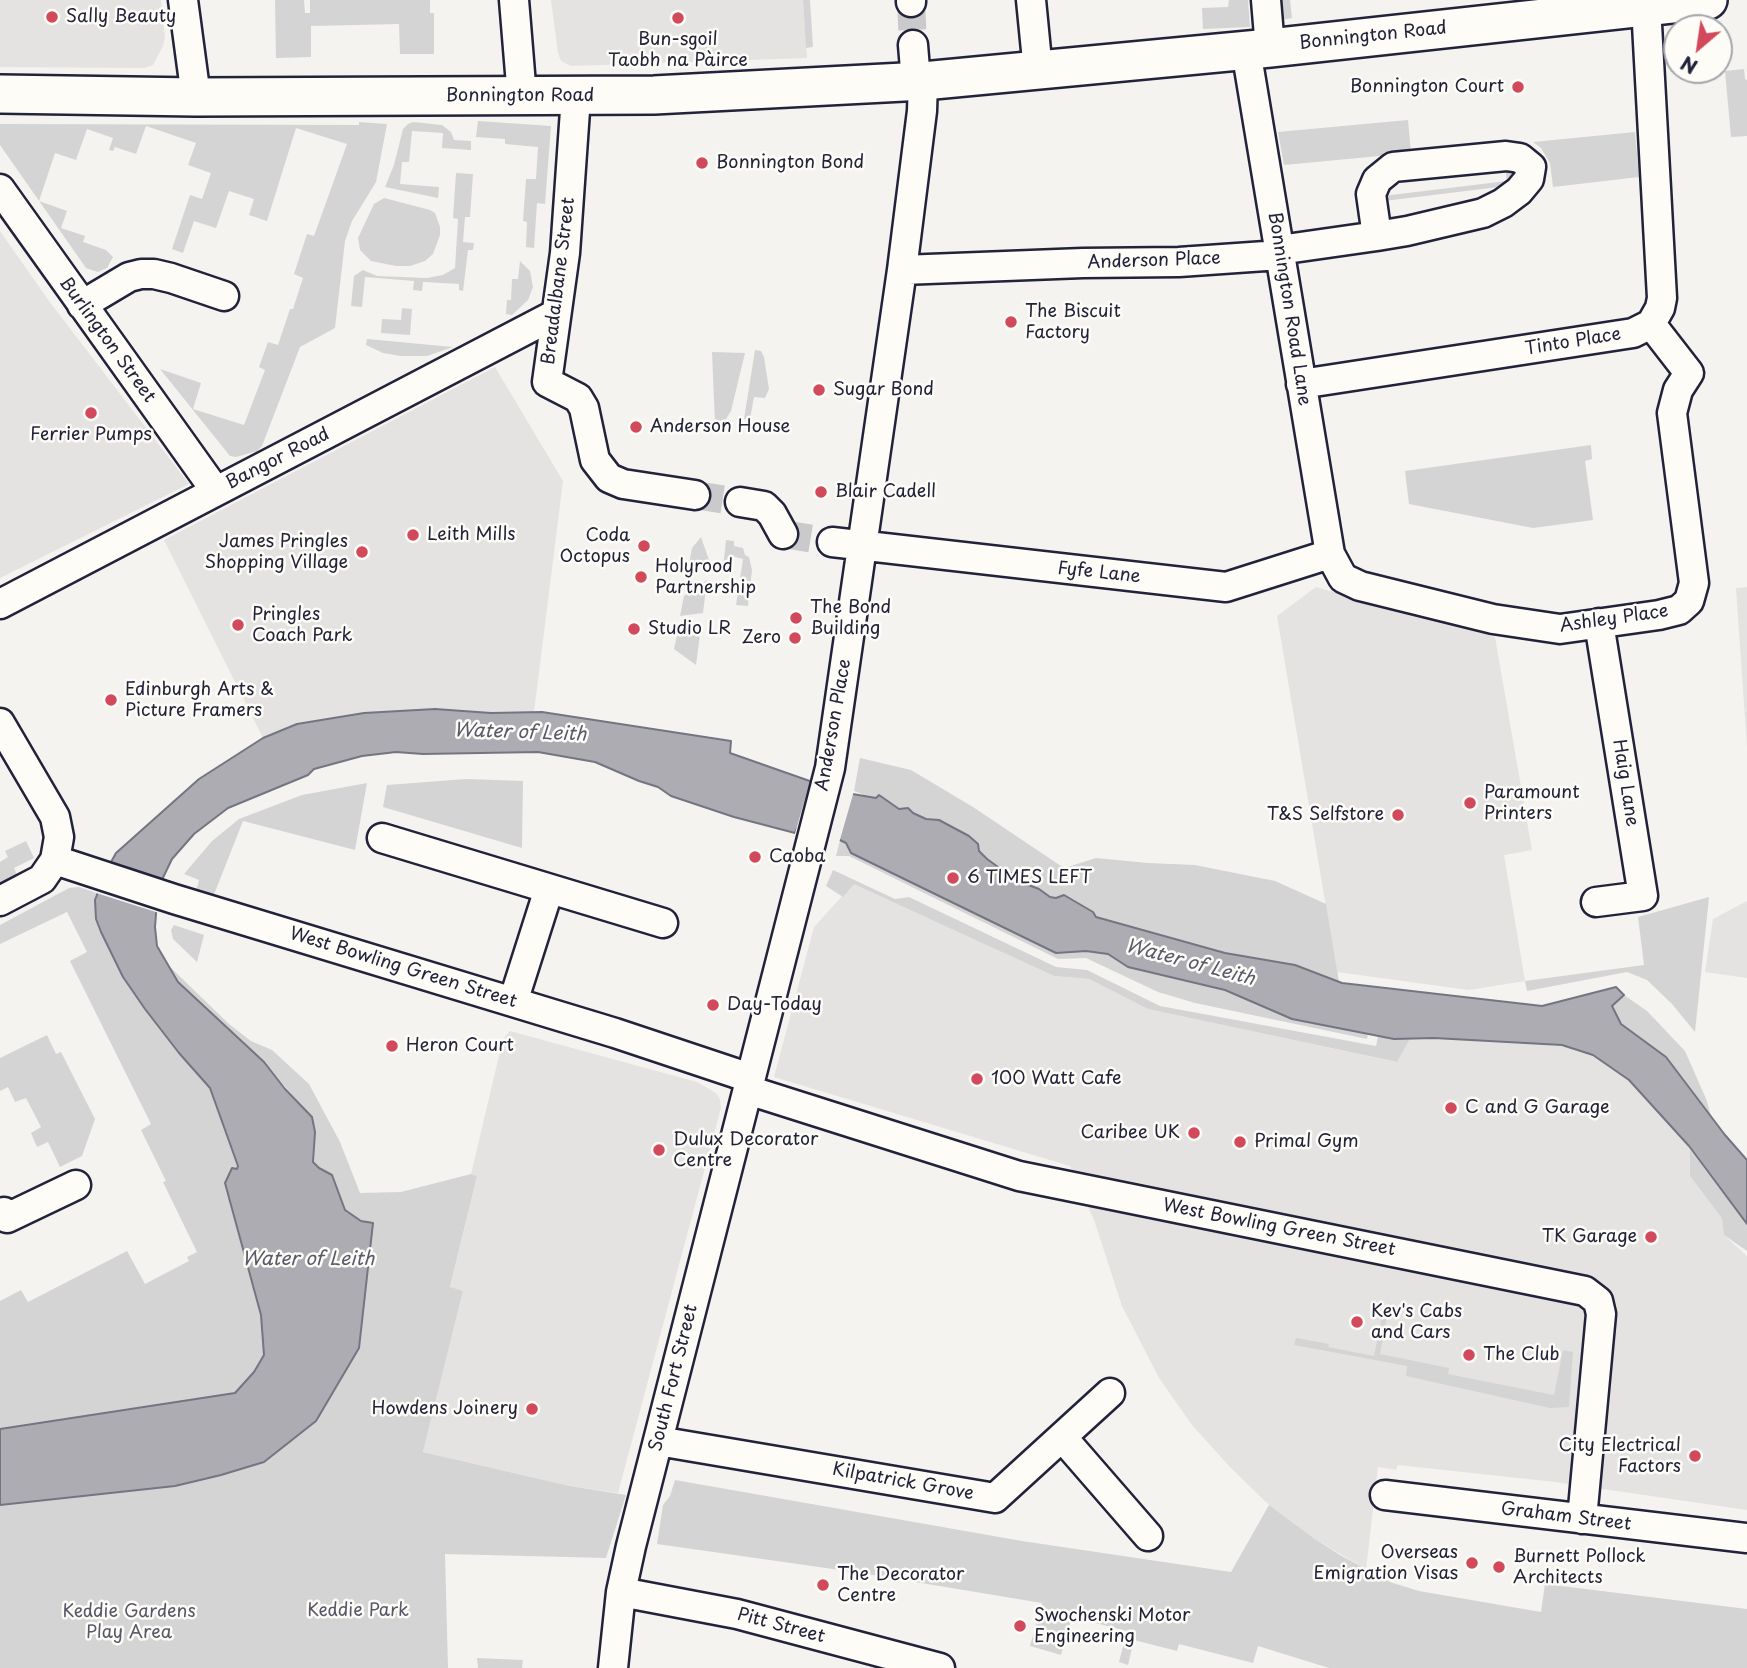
<!DOCTYPE html>
<meta charset="utf-8">
<style>
body{margin:0}
#map{position:relative;width:1747px;height:1668px;overflow:hidden;background:#f4f3ef;font-family:"Playpen Sans",sans-serif}
canvas{display:block}
.north{position:absolute;left:1663px;top:14px;width:70px;height:70px;box-sizing:border-box;background:#fdfcf7;border:2px solid #a5a5ac;border-radius:50%;rotate:209deg;font-size:19px;font-weight:700;line-height:28px;text-align:center;color:#22223b}
.north::after{content:'';display:block;margin:auto;width:24px;height:32px;background:#d1495b;clip-path:polygon(50% 0,100% 100%,50% 72%,0 100%)}
</style>
<div id="map">
<canvas width="1747" height="1668"></canvas>
<div class="north">N</div>
</div>
<script>
const ctx = document.querySelector('canvas').getContext('2d');
ctx.lineJoin = 'round';
function fillPath(path, color) {
  ctx.fillStyle = color;
  ctx.fill(path, 'evenodd');
}
function poly(rows) {
  const path = new Path2D();
  for (const r of rows) {
    path.moveTo(r[0], r[1]);
    for (let i = 2; i < r.length; i += 2) path.lineTo(r[i], r[i + 1]);
  }
  return path;
}
function stroke(path, color, width, dash) {
  ctx.strokeStyle = color;
  ctx.lineWidth = width;
  ctx.lineCap = dash ? 'butt' : 'round';
  ctx.setLineDash(dash || []);
  ctx.stroke(path);
}
function label(font, color, halo, rows, align = 'center') {
  ctx.font = font + ' "Playpen Sans",sans-serif';
  ctx.lineWidth = 5;
  ctx.setLineDash([]);
  ctx.textBaseline = 'middle';
  ctx.strokeStyle = halo;
  ctx.fillStyle = color;
  for (const [text, x, y, turn = 0] of rows) {
    ctx.save();
    ctx.translate(x, y);
    ctx.rotate((+turn || 0) * Math.PI / 180);
    ctx.textAlign = isNaN(turn) ? turn : align;
    if (halo) ctx.strokeText(text, 0, 0);
    ctx.fillText(text, 0, 0);
    ctx.restore();
  }
}
fillPath(poly([
 [0,0,161,0,165,38,163,46,153,65,144,68,0,67],
 [551,0,803,0,807,58,571,66,561,61,558,53],
 [0,231,49,301,189,484,0,578],
 [495,367,563,481,534,712,491,713,435,709,364,713,297,724,263,738,164,540],
 [1316,587,1495,637,1532,850,1504,855,1525,981,1469,990,1337,972,1277,616],
 [1747,587,1747,748,1736,588],
 [854,883,1054,976,1089,979,1149,1009,1396,1062,1411,1037,1562,1045,1594,1055,1629,1080,1689,1146,1724,1196,1724,1235,1747,1256,1747,1510,1555,1482,1398,1465,1396,1470,1378,1467,1366,1569,1315,1539,1269,1505,1229,1466,1192,1425,1159,1378,1122,1306,1094,1220,1070,1166,774,1077,814,927],
 [1747,901,1747,978,1705,972,1713,919],
 [510,1031,697,1082,716,1093,720,1099,721,1108,618,1493,570,1486,423,1452,463,1291,450,1288,477,1176,471,1174,503,1039]
]), '#e4e3e2');
fillPath(poly([
 [275,0,304,0,305,13,310,13,310,0,430,0,430,13,434,13,434,54,400,54,399,24,311,26,311,57,276,58],
 [803,0,810,0,813,47,806,48],
 [1229,0,1248,0,1250,27,1203,29,1202,8,1228,7],
 [1279,0,1290,0,1292,18,1281,20],
 [1744,69,1745,79,1747,80,1747,136,1731,137,1725,71],
 [1408,120,1411,153,1284,165,1278,132],
 [478,121,551,126,545,204,537,203,534,248,526,247,527,222,523,221,526,179,536,179,538,147,505,144,505,139,476,137],
 [359,122,387,124,376,182,352,221,345,241,335,328,300,347,262,446,257,451,236,457,230,456,160,369,201,383,193,409,244,425,265,370,259,367,268,342,278,345,290,309,293,309,303,278,294,274,307,234,314,236,347,144,296,128,267,221,249,215,254,199,229,191,216,228,194,221,183,253,172,249,190,195,202,199,211,173,188,165,196,143,146,126,136,154,115,147,113,151,109,150,113,138,87,129,76,160,55,153,39,201,67,211,61,228,85,236,83,242,106,250,113,257,107,268,98,272,86,268,0,145,0,124,359,125],
 [413,122,442,125,451,132,454,140,471,141,471,150,442,148,443,133,412,131,409,162,402,162,400,184,439,187,438,198,385,187,394,165,403,129,408,124],
 [1635,132,1639,177,1553,187,1550,163,1541,148,1533,142],
 [1505,166,1515,169,1516,176,1507,186,1384,201,1383,196,1507,181],
 [456,173,473,174,470,217,465,217,463,242,474,243,473,250,468,250,463,291,459,290,459,284,423,282,422,291,413,290,414,281,365,277,362,307,351,306,354,276,363,270,377,276,427,278,443,275,455,268,458,219,453,218],
 [384,198,430,210,435,213,440,227,440,235,433,254,425,261,410,266,396,266,371,261,360,250,358,238,374,204],
 [520,261,530,271,533,287,528,300,512,315,506,314,507,300,511,300,512,279,518,279],
 [402,308,412,309,410,335,381,333,382,319,401,320],
 [367,339,453,347,427,356,401,356,383,353,366,345],
 [755,350,761,351,764,357,769,389,765,398,754,397,750,419,744,419],
 [712,352,745,353,731,411,723,424,715,424],
 [1591,445,1592,459,1585,461,1593,520,1533,528,1409,504,1405,471],
 [701,537,709,560,686,581,692,548],
 [726,540,734,541,734,546,743,548,745,555,749,557,752,570,748,606,736,605,743,559,732,556,728,572,723,569],
 [707,580,703,613,680,616,684,596],
 [679,626,701,627,696,665,674,649],
 [860,758,911,770,973,807,1064,868,1096,858,1148,863,1195,865,1275,881,1326,904,1339,982,1294,965,1225,953,1096,917,1093,912,1073,899,1050,897,1039,889,1023,883,1018,874,1005,873,987,859,979,851,978,844,953,827,941,823,939,820,926,819,854,791],
 [466,779,523,781,522,848,383,807,387,785],
 [367,783,355,850,243,821,213,897,196,892,199,880,184,874,212,841,239,819,302,795],
 [840,840,846,843,851,853,1056,953,1086,951,1108,954,1128,967,1225,990,1292,1019,1368,1033,1367,1039,1195,1003,1158,992,1086,958,1058,959,849,856,836,856],
 [26,841,34,858,14,868,17,875,0,883,0,862,8,857,5,851],
 [833,870,895,899,909,897,1056,967,1087,970,1160,1006,1376,1046,1378,1036,1394,1039,1411,1037,1397,1062,1148,1009,1089,979,1054,976,854,884,843,897,826,886],
 [79,887,97,893,96,919,123,977,179,1053,210,1088,238,1167,225,1183,261,1315,264,1355,254,1372,235,1393,0,1429,0,1301,21,1290,28,1302,127,1251,145,1284,189,1261,187,1257,197,1252,163,1182,166,1181,141,1130,151,1124,70,961,87,952,67,912,0,944,0,925,69,888],
 [1709,897,1695,1032,1672,1004,1647,980,1627,972,1527,991,1525,981,1644,965,1638,917],
 [174,925,204,935,197,962,173,939,171,930],
 [165,962,229,1024,251,1041,272,1050,309,1084,340,1142,360,1193,401,1192,471,1174,477,1176,450,1287,463,1291,423,1452,570,1486,626,1495,606,1558,445,1554,448,1668,0,1668,0,1505,175,1486,221,1475,316,1421,333,1391,366,1291,373,1223,361,1221,345,1210,332,1175,314,1165,315,1132,312,1117,263,1062,178,982],
 [1624,995,1647,1011,1685,1051,1707,1101,1711,1117,1666,1057,1621,1024,1612,1006],
 [47,1035,56,1054,61,1052,95,1119,82,1156,60,1167,48,1142,37,1147,31,1133,41,1127,26,1098,15,1102,8,1087,0,1091,0,1058],
 [1690,1150,1747,1224,1747,1251,1724,1235,1722,1218,1690,1176],
 [1382,1316,1387,1317,1380,1354,1449,1368,1448,1374,1483,1381,1554,1395,1563,1350,1573,1352,1569,1407,1550,1408,1406,1376,1407,1366,1294,1345,1296,1338,1329,1344,1328,1347,1374,1356],
 [675,1480,1022,1541,1231,1572,1269,1505,1315,1539,1340,1555,1390,1582,1419,1591,1541,1612,1545,1584,1747,1609,1747,1668,1329,1668,1258,1646,1253,1663,1179,1644,1177,1651,1134,1640,1128,1665,1119,1662,1127,1631,1072,1617,1061,1655,1030,1646,1042,1603,861,1573,657,1544,663,1505,670,1496],
 [477,1658,523,1660,522,1668,478,1668]
]), '#d5d4d5');
const water = poly([
 [435,709,491,713,542,712,731,741,730,753,841,792,876,798,879,795,899,809,908,808,913,813,926,819,939,820,969,836,978,844,979,851,987,859,1005,872,1018,874,1023,883,1039,889,1050,897,1056,898,1064,895,1093,912,1096,917,1225,953,1295,965,1342,983,1542,1006,1616,987,1624,995,1612,1006,1621,1024,1666,1057,1725,1135,1747,1160,1747,1224,1689,1146,1629,1080,1593,1055,1562,1045,1434,1038,1394,1039,1292,1019,1225,990,1128,967,1108,954,1086,951,1056,953,851,853,846,843,821,831,797,829,795,833,734,817,671,796,658,787,639,781,595,762,538,752,423,754,396,752,362,756,314,769,308,775,228,808,194,834,172,859,158,888,155,927,157,946,178,982,264,1062,285,1089,312,1117,315,1132,313,1162,319,1168,332,1175,345,1210,361,1221,373,1223,359,1348,316,1421,264,1462,221,1475,175,1486,0,1505,0,1429,235,1393,254,1372,264,1355,261,1315,225,1183,232,1168,237,1169,238,1166,210,1088,179,1053,145,1009,123,977,101,932,96,919,95,900,106,871,116,853,199,779,263,738,297,724,364,713,435,709]
]);
fillPath(water, '#acacb2');
stroke(water, '#757582', 2);
fillPath(poly([
 [806,775,854,791,839,843,820,834,799,833,794,837,811,778],
 [108,860,165,881,162,889,159,913,93,892]
]), '#f4f3ef');
stroke(poly([
 [911,2,913,45],
 [695,495,740,502],
 [783,534,832,542]
]), '#cac9cb', 28, [28, 14]);
const minor = poly([
 [183,0,196,97],
 [514,0,522,97],
 [911,0,911,2],
 [1031,0,1038,71],
 [1266,0,1270,48],
 [913,45,916,81],
 [1246,50,1330,554,1343,578,1360,586,1493,619,1560,629,1659,615,1679,610,1689,601,1694,583,1672,413,1678,390,1689,373,1651,324],
 [576,96,565,253,547,382,578,398,584,408,595,460,609,478,623,484,695,495],
 [0,189,215,490],
 [1279,250,1377,236,1407,231,1483,213,1503,203,1519,191,1529,179,1531,167,1520,158,1506,156,1393,167,1377,180,1371,194,1377,236],
 [902,270,1083,263,1179,262,1280,255],
 [82,305,129,277,141,274,154,274,171,278,224,296],
 [1301,384,1633,333,1651,324,1660,308,1662,298,1646,6],
 [740,502,764,506,772,514,783,534],
 [832,542,1226,587,1330,554],
 [0,604,556,314],
 [0,723,55,817,59,837,55,860,42,879,0,901],
 [382,838,663,923],
 [55,860,174,899,615,1033,750,1078],
 [1596,902,1643,896,1599,623],
 [513,1002,549,889],
 [748,1090,1019,1176,1585,1291,1598,1301,1601,1314,1582,1519],
 [0,1214,4,1212,7,1218,76,1185],
 [1062,1437,1148,1536],
 [658,1441,995,1498,1110,1393],
 [1385,1495,1747,1538],
 [621,1592,737,1614,940,1668],
 [613,1668,621,1592,631,1546,830,768,902,270,922,111,923,81]
]);
const major = poly([
 [0,94,196,97,654,95,923,81,1270,48,1708,0]
]);
stroke(minor, '#22223b', 33);
stroke(major, '#22223b', 42);
stroke(minor, '#fdfcf7', 28);
stroke(major, '#fdfcf7', 37);
for (const [x, y, r, color] of [
 [52,17,7,"#d1495b"],
 [678,18,7,"#d1495b"],
 [1518,87,7,"#d1495b"],
 [702,163,7,"#d1495b"],
 [1011,322,7,"#d1495b"],
 [819,390,7,"#d1495b"],
 [91,413,7,"#d1495b"],
 [636,427,7,"#d1495b"],
 [821,492,7,"#d1495b"],
 [413,535,7,"#d1495b"],
 [644,546,7,"#d1495b"],
 [362,552,7,"#d1495b"],
 [641,577,7,"#d1495b"],
 [796,618,7,"#d1495b"],
 [238,625,7,"#d1495b"],
 [634,629,7,"#d1495b"],
 [795,638,7,"#d1495b"],
 [111,700,7,"#d1495b"],
 [1470,803,7,"#d1495b"],
 [1398,815,7,"#d1495b"],
 [755,857,7,"#d1495b"],
 [953,878,7,"#d1495b"],
 [713,1005,7,"#d1495b"],
 [392,1046,7,"#d1495b"],
 [977,1079,7,"#d1495b"],
 [1451,1108,7,"#d1495b"],
 [1194,1133,7,"#d1495b"],
 [1240,1142,7,"#d1495b"],
 [659,1150,7,"#d1495b"],
 [1651,1237,7,"#d1495b"],
 [1357,1322,7,"#d1495b"],
 [1469,1355,7,"#d1495b"],
 [532,1409,7,"#d1495b"],
 [1695,1456,7,"#d1495b"],
 [1472,1563,7,"#d1495b"],
 [1499,1567,7,"#d1495b"],
 [823,1585,7,"#d1495b"],
 [1020,1626,7,"#d1495b"]
]) {
  const dot = new Path2D();
  dot.arc(x, y, r, 0, 2 * Math.PI);
  ctx.fillStyle = color;
  ctx.fill(dot);
  stroke(dot, '#fdfcf7', 2.5);
}
label('18px', '#22223b', '#fdfcf7', [
 ["Sally Beauty",66,17],
 ["Bun-sgoil",678,40,"center"],
 ["Taobh na Pàirce",678,61,"center"],
 ["Bonnington Court",1504,87,"right"],
 ["Bonnington Bond",716,163],
 ["The Biscuit",1025,312],
 ["Factory",1025,333],
 ["Sugar Bond",833,390],
 ["Anderson House",650,427],
 ["Ferrier Pumps",91,435,"center"],
 ["Blair Cadell",835,492],
 ["Leith Mills",427,535],
 ["Coda",630,536,"right"],
 ["Octopus",630,557,"right"],
 ["James Pringles",348,542,"right"],
 ["Shopping Village",348,563,"right"],
 ["Holyrood",655,567],
 ["Partnership",655,588],
 ["The Bond",810,608],
 ["Building",810,629],
 ["Pringles",252,615],
 ["Coach Park",252,636],
 ["Studio LR",648,629],
 ["Zero",781,638,"right"],
 ["Edinburgh Arts &",125,690],
 ["Picture Framers",125,711],
 ["Paramount",1484,793],
 ["Printers",1484,814],
 ["T&S Selfstore",1384,815,"right"],
 ["Caoba",769,857],
 ["6 TIMES LEFT",967,878],
 ["Day-Today",727,1005],
 ["Heron Court",406,1046],
 ["100 Watt Cafe",991,1079],
 ["C and G Garage",1465,1108],
 ["Caribee UK",1180,1133,"right"],
 ["Dulux Decorator",673,1140],
 ["Centre",673,1161],
 ["Primal Gym",1254,1142],
 ["TK Garage",1637,1237,"right"],
 ["Kev's Cabs",1371,1312],
 ["and Cars",1371,1333],
 ["The Club",1483,1355],
 ["Howdens Joinery",518,1409,"right"],
 ["City Electrical",1681,1446,"right"],
 ["Factors",1681,1467,"right"],
 ["Overseas",1458,1553,"right"],
 ["Emigration Visas",1458,1574,"right"],
 ["Burnett Pollock",1513,1557],
 ["Architects",1513,1578],
 ["The Decorator",837,1575],
 ["Centre",837,1596],
 ["Swochenski Motor",1034,1616],
 ["Engineering",1034,1637]
], 'left');
label('18px', '#22223b', '#fdfcf7', [
 ["Bonnington Road",1373,36,-6],
 ["Bonnington Road",520,96],
 ["Anderson Place",1154,261,-2],
 ["Breadalbane Street",559,281,-83],
 ["Bonnington Road Lane",1289,309,81],
 ["Burlington Street",107,340,54],
 ["Tinto Place",1573,342,-9],
 ["Bangor Road",278,459,-27],
 ["Fyfe Lane",1099,573,6],
 ["Ashley Place",1614,619,-8],
 ["Anderson Place",834,725,-80],
 ["Haig Lane",1625,783,81],
 ["West Bowling Green Street",403,968,17],
 ["West Bowling Green Street",1279,1228,11],
 ["South Fort Street",674,1378,-76],
 ["Kilpatrick Grove",903,1482,10],
 ["Graham Street",1566,1517,7],
 ["Pitt Street",781,1626,15]
]);
label('18px', '#585769', '#fdfcf7', [
 ["Keddie Park",358,1611],
 ["Keddie Gardens",129,1612],
 ["Play Area",129,1633]
]);
label('italic 19px', '#59596b', '#fdfcf7', [
 ["Water of Leith",520,733,2],
 ["Water of Leith",1190,963,15],
 ["Water of Leith",308,1260]
]);
</script>
